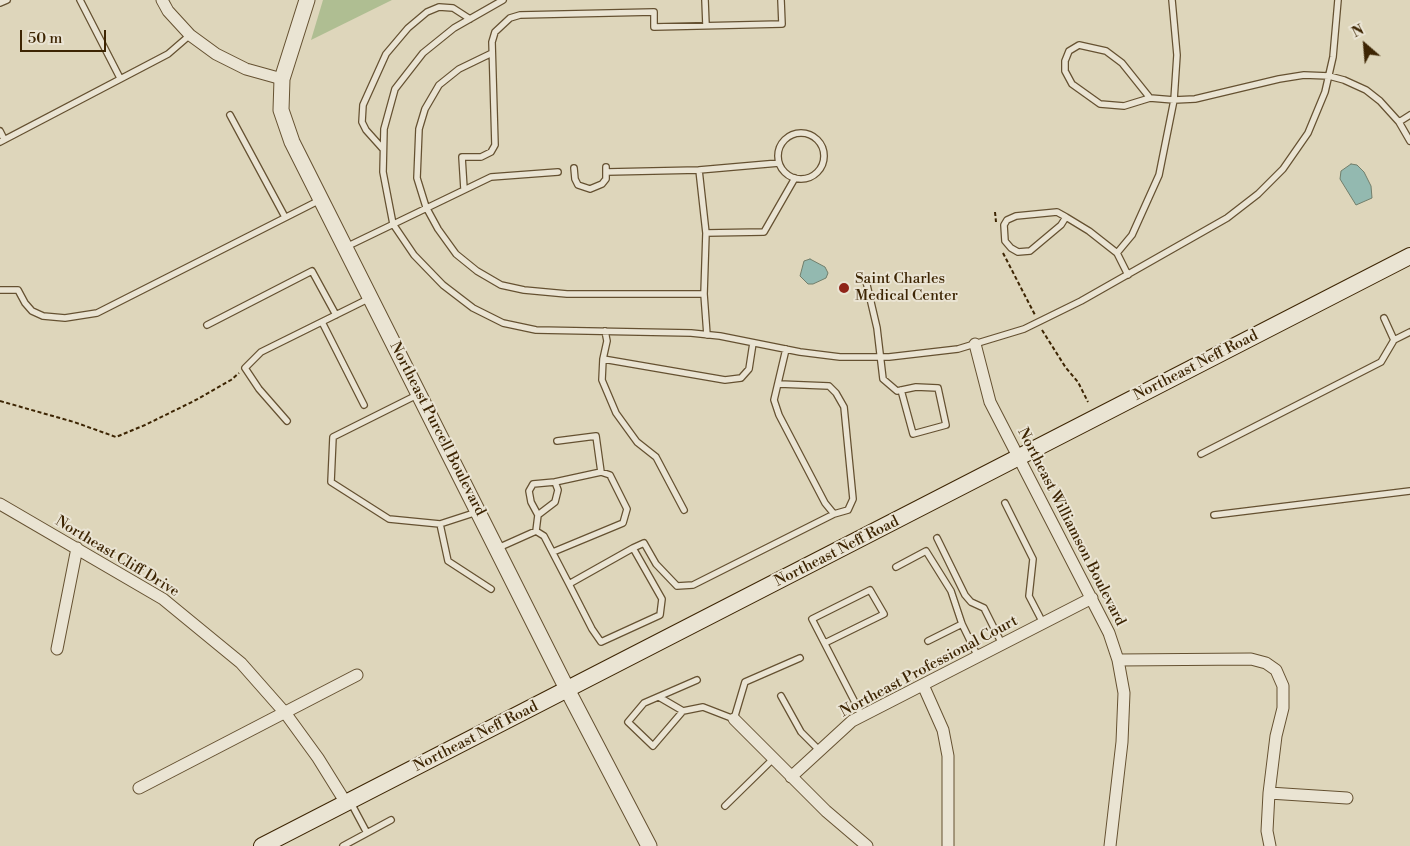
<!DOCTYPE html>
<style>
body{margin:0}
#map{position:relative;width:1410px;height:846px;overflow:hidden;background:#ded6bb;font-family:"Libre Bodoni",serif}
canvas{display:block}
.north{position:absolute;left:1340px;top:20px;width:50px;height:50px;-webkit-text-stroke:4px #eae4d3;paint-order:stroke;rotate:333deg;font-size:14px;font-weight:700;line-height:20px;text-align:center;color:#3d2503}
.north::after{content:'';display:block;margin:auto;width:18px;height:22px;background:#3d2503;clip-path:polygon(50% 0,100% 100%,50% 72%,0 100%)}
.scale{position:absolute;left:20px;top:30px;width:86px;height:22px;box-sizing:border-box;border:2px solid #3d2503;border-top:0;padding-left:6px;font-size:15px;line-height:18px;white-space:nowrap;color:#3d2503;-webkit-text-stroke:4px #eae4d3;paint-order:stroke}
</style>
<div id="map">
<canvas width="1410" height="846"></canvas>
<div class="north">N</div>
<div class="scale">50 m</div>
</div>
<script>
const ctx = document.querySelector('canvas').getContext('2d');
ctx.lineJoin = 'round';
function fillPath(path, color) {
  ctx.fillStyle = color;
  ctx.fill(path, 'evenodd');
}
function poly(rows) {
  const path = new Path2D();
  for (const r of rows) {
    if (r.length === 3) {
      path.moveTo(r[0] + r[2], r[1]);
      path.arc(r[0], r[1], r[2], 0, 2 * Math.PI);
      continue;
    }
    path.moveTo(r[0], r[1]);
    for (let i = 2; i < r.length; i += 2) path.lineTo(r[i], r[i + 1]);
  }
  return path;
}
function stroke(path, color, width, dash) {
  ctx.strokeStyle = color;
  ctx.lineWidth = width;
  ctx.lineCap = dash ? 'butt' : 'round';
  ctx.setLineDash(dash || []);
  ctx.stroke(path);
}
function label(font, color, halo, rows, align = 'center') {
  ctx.font = font + ' "Libre Bodoni",serif';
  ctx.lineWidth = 4;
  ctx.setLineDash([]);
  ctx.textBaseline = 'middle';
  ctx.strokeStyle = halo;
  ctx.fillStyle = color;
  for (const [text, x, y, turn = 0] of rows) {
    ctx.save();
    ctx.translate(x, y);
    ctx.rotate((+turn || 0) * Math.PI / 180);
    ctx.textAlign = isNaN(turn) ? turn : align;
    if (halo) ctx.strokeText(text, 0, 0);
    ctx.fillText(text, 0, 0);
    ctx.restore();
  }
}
fillPath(poly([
 [323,0,392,0,311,40]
]), '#afbe92');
const water = poly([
 [1351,164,1357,165,1364,172,1371,186,1372,198,1356,205,1340,179,1341,171,1351,164],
 [810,259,825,267,828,273,826,278,813,284,808,284,800,276,804,261,810,259]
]);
fillPath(water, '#93b9b0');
stroke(water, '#717e6b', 1);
const service = poly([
 [80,0,120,78],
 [503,0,454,28,423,53,395,89,384,129,383,172,393,224,414,255,443,285,473,308,503,323,536,330,691,333,720,336,800,352,840,357,889,357,958,349,1024,329,1081,301,1227,218,1258,194,1283,169,1308,133,1325,92,1333,57,1338,0],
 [705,0,706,25],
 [0,3,7,0],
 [492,53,459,69,439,85,425,109,419,129,417,178,426,207,438,229,456,254,477,271,501,285,524,290,567,294,704,294],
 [1150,98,1124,106,1100,104,1072,84,1065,71,1065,61,1069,51,1079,45,1106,51,1122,63,1150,98,1174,100,1195,99,1279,79,1304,75,1329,76,1344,80,1366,90,1380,101,1399,122,1410,141],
 [230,115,285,217],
 [1399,122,1410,115],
 [0,131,4,139],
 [801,156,23],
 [0,142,168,54,190,35],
 [383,149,366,130,362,122,363,105,386,54,408,28,427,12,439,7,453,8,470,19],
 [574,168,575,179,578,185,590,189,602,184,606,179,606,167],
 [699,170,706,233,704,294,707,335],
 [607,172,699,170,779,163],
 [464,189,462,157,481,157,491,152,495,145,492,42,495,32,510,18,520,15,654,12,654,27,782,24,781,0],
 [1066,217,1061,225,1030,251,1018,252,1011,248,1005,241,1004,225,1007,220,1016,216,1057,212,1066,217,1089,231,1117,253,1128,275],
 [706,233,764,232,795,178],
 [346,247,491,177,558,172],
 [1117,253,1132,235,1159,175,1174,100,1177,55,1172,0],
 [866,281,877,328,883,379,897,391,916,387,938,388,946,425,913,434,901,390],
 [0,290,18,290,25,303,32,311,43,316,65,318,97,313,320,200],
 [1384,318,1394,340],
 [322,322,364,405],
 [207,325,312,271,336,315],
 [605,331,607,341,603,359,602,380,616,413,637,442,656,457,684,510],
 [603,359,725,380,741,378,749,369,753,343],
 [779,384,829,386,836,393,844,407,853,499,848,510,834,514,825,503,779,415,774,400,786,349],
 [417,395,333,437,331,482,389,519,440,524,477,512],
 [287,421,259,389,245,368,261,352,370,298],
 [1201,454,1381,362,1394,340,1410,332],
 [555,482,601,472,596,436,557,441],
 [1005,503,1033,559,1029,596,1043,623],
 [1214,515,1410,491],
 [440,524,448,561,491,589],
 [536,531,538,515,531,502,529,491,533,484,555,482,558,490,555,502,538,515],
 [937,538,965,595,971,602,984,608,1002,644],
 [498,548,536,531,544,536,569,584],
 [633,548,662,599,660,615,601,642,592,629,569,584,633,548,644,543,656,564,677,586,693,585,834,514],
 [553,552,623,523,627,509,610,475,601,472],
 [896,567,926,551,951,591,962,624,978,657],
 [928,641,962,624],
 [825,643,884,614,870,590,812,619,862,716],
 [697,680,644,703,628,722,653,746,683,711,703,707,734,719,745,682,800,658],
 [781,696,801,732,820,751],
 [659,697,683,711],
 [351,803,367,833],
 [725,806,773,759],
 [343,846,391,820]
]);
const minor = poly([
 [162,0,168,11,190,35,216,54,246,69,282,79],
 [975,344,990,402,1109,633,1118,660,1124,693,1122,742,1110,846],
 [0,504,163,599,241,663,286,714,318,758,346,803],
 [57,649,77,548],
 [1118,660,1251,659,1266,663,1276,670,1283,686,1283,708,1276,736,1269,793,1267,831,1270,846],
 [923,685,943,730,948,756,948,846],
 [734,719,826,811,867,846],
 [791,777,852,721,1092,598],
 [139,788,357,675],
 [1269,793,1347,798]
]);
const tertiary = poly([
 [307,0,282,79,281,110,292,142,568,691,649,846]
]);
const secondary = poly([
 [262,846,1410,256]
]);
stroke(service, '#655131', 8);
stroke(minor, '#655131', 13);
stroke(tertiary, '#655131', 17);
stroke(secondary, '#3d2503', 18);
stroke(poly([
 [995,212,996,222],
 [1003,253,1035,315],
 [1042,330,1066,368,1078,382,1088,402],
 [0,401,74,422,116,437,145,425,194,401,231,380,239,373]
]), '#3d2503', 2, [4, 2.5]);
stroke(service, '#eae4d3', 5.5);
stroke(minor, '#eae4d3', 11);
stroke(tertiary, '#eae4d3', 15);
stroke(secondary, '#eae4d3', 16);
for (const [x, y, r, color] of [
 [844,288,6,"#8f2418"]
]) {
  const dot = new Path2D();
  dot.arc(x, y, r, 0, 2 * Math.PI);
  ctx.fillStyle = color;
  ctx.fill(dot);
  stroke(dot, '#eae4d3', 2);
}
label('15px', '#3d2503', '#eae4d3', [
 ["Saint Charles",855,279],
 ["Medical Center",855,296]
], 'left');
label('15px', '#3d2503', '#eae4d3', [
 ["Northeast Neff Road",1196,366,-27],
 ["Northeast Purcell Boulevard",437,429,63],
 ["Northeast Williamson Boulevard",1071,527,63],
 ["Northeast Neff Road",837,552,-27],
 ["Northeast Cliff Drive",117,557,31],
 ["Northeast Professional Court",929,667,-28],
 ["Northeast Neff Road",476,737,-27]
]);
</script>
